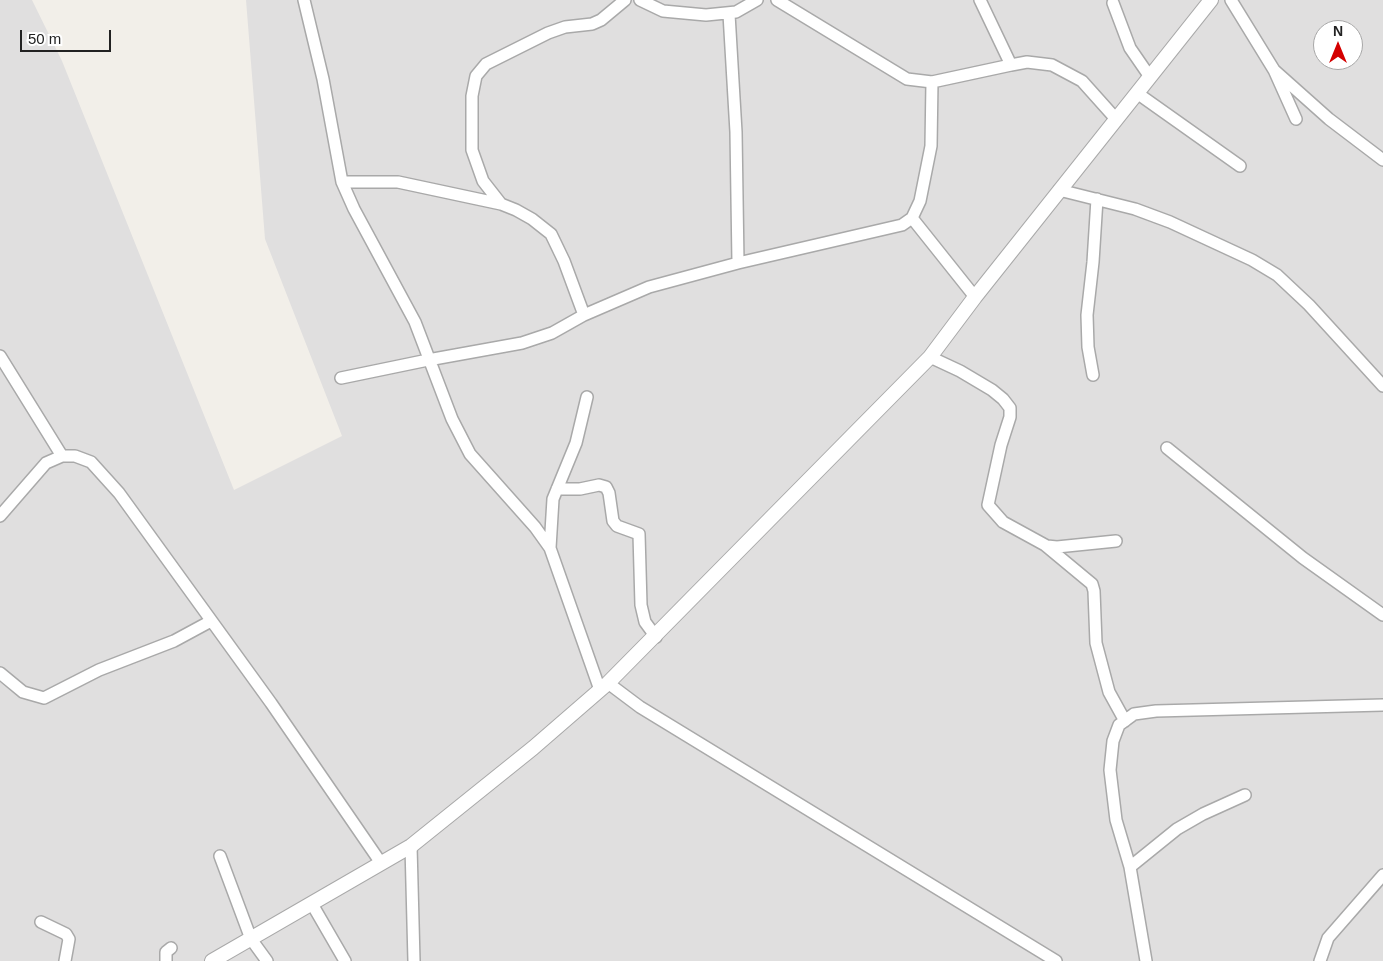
<!DOCTYPE html>
<style>
body{margin:0}
#map{position:relative;width:1383px;height:961px;overflow:hidden;background:#f2efe9;font-family:Arial,sans-serif}
canvas{display:block}
.north{position:absolute;left:1313px;top:20px;width:50px;height:50px;box-sizing:border-box;background:#fff;border:1px solid #a7a7a7;border-radius:50%;rotate:0deg;font-size:14px;font-weight:700;line-height:20px;text-align:center;color:#222}
.north::after{content:'';display:block;margin:auto;width:18px;height:22px;background:#d40000;clip-path:polygon(50% 0,100% 100%,50% 72%,0 100%)}
.scale{position:absolute;left:20px;top:30px;width:91px;height:22px;box-sizing:border-box;border:2px solid #222;border-top:0;padding-left:6px;font-size:15px;line-height:18px;white-space:nowrap;color:#222;-webkit-text-stroke:4px #fff;paint-order:stroke}
</style>
<div id="map">
<canvas width="1383" height="961"></canvas>
<div class="north">N</div>
<div class="scale">50 m</div>
</div>
<script>
const ctx = document.querySelector('canvas').getContext('2d');
ctx.lineJoin = 'round';
function fillPath(path, color) {
  ctx.fillStyle = color;
  ctx.fill(path, 'evenodd');
}
function poly(rows) {
  const path = new Path2D();
  for (const r of rows) {
    path.moveTo(r[0], r[1]);
    for (let i = 2; i < r.length; i += 2) path.lineTo(r[i], r[i + 1]);
  }
  return path;
}
function stroke(path, color, width, dash) {
  ctx.strokeStyle = color;
  ctx.lineWidth = width;
  ctx.lineCap = dash ? 'butt' : 'round';
  ctx.setLineDash(dash || []);
  ctx.stroke(path);
}
fillPath(poly([
 [0,0,32,0,62,61,234,490,342,436,265,239,246,0,1383,0,1383,961,0,961],
 [1323,30,1353,30,1353,60,1323,60]
]), '#e0dfdf');
const minor = poly([
 [304,0,323,79,342,182,354,209,415,322,452,419,470,454,535,527,550,548,600,690],
 [640,0,663,11,706,15,736,12,757,0],
 [777,0,907,79,932,82,1011,65,1027,62,1052,65,1082,81,1116,119],
 [980,0,1011,65],
 [1231,0,1274,70,1296,119],
 [1113,3,1130,48,1150,77],
 [729,14,736,132,738,263],
 [1274,70,1329,119,1383,160],
 [1137,93,1240,166],
 [342,182,398,182,501,204,516,210,532,219,551,234,564,261,584,315],
 [1059,190,1135,209,1170,222,1252,260,1277,275,1309,305,1383,386],
 [501,204,483,181,472,150,472,96,476,76,486,64,548,33,565,27,592,24,601,20,625,0],
 [912,218,975,297],
 [0,356,62,456],
 [930,357,960,371,992,390,1003,399,1010,408,1010,417,1001,445,988,505,1003,522,1045,545,1092,584,1094,591,1096,643,1109,692,1125,721],
 [1093,375,1088,347,1087,315,1093,262,1097,199],
 [341,378,428,360,522,343,552,333,584,315,649,287,738,263,902,225,912,218,920,201,931,146,932,82],
 [1167,448,1303,558,1383,615],
 [557,489,580,489,599,485,606,487,609,493,613,521,617,526,639,534,641,605,645,622,656,637],
 [0,516,46,463,62,456,75,456,91,462,119,493,271,703,381,863],
 [1047,546,1057,547,1116,541],
 [550,548,553,499,576,443,587,397],
 [0,673,23,692,44,698,99,670,174,641,211,621],
 [608,683,640,707,1056,961],
 [411,846,414,961],
 [220,856,251,939,267,961],
 [1130,867,1177,829,1203,814,1245,795],
 [312,904,345,961],
 [41,922,66,934,69,939,65,961],
 [166,961,166,952,171,948],
 [1146,961,1130,867,1116,820,1110,770,1113,741,1119,725,1134,714,1156,711,1383,705],
 [1320,961,1328,938,1383,875]
]);
const tertiary = poly([
 [212,961,411,846,533,748,608,683,930,357,975,297,1211,0]
]);
stroke(minor, '#a9a9a9', 14);
stroke(tertiary, '#a9a9a9', 16);
stroke(minor, '#fff', 11);
stroke(tertiary, '#fff', 14);
</script>
